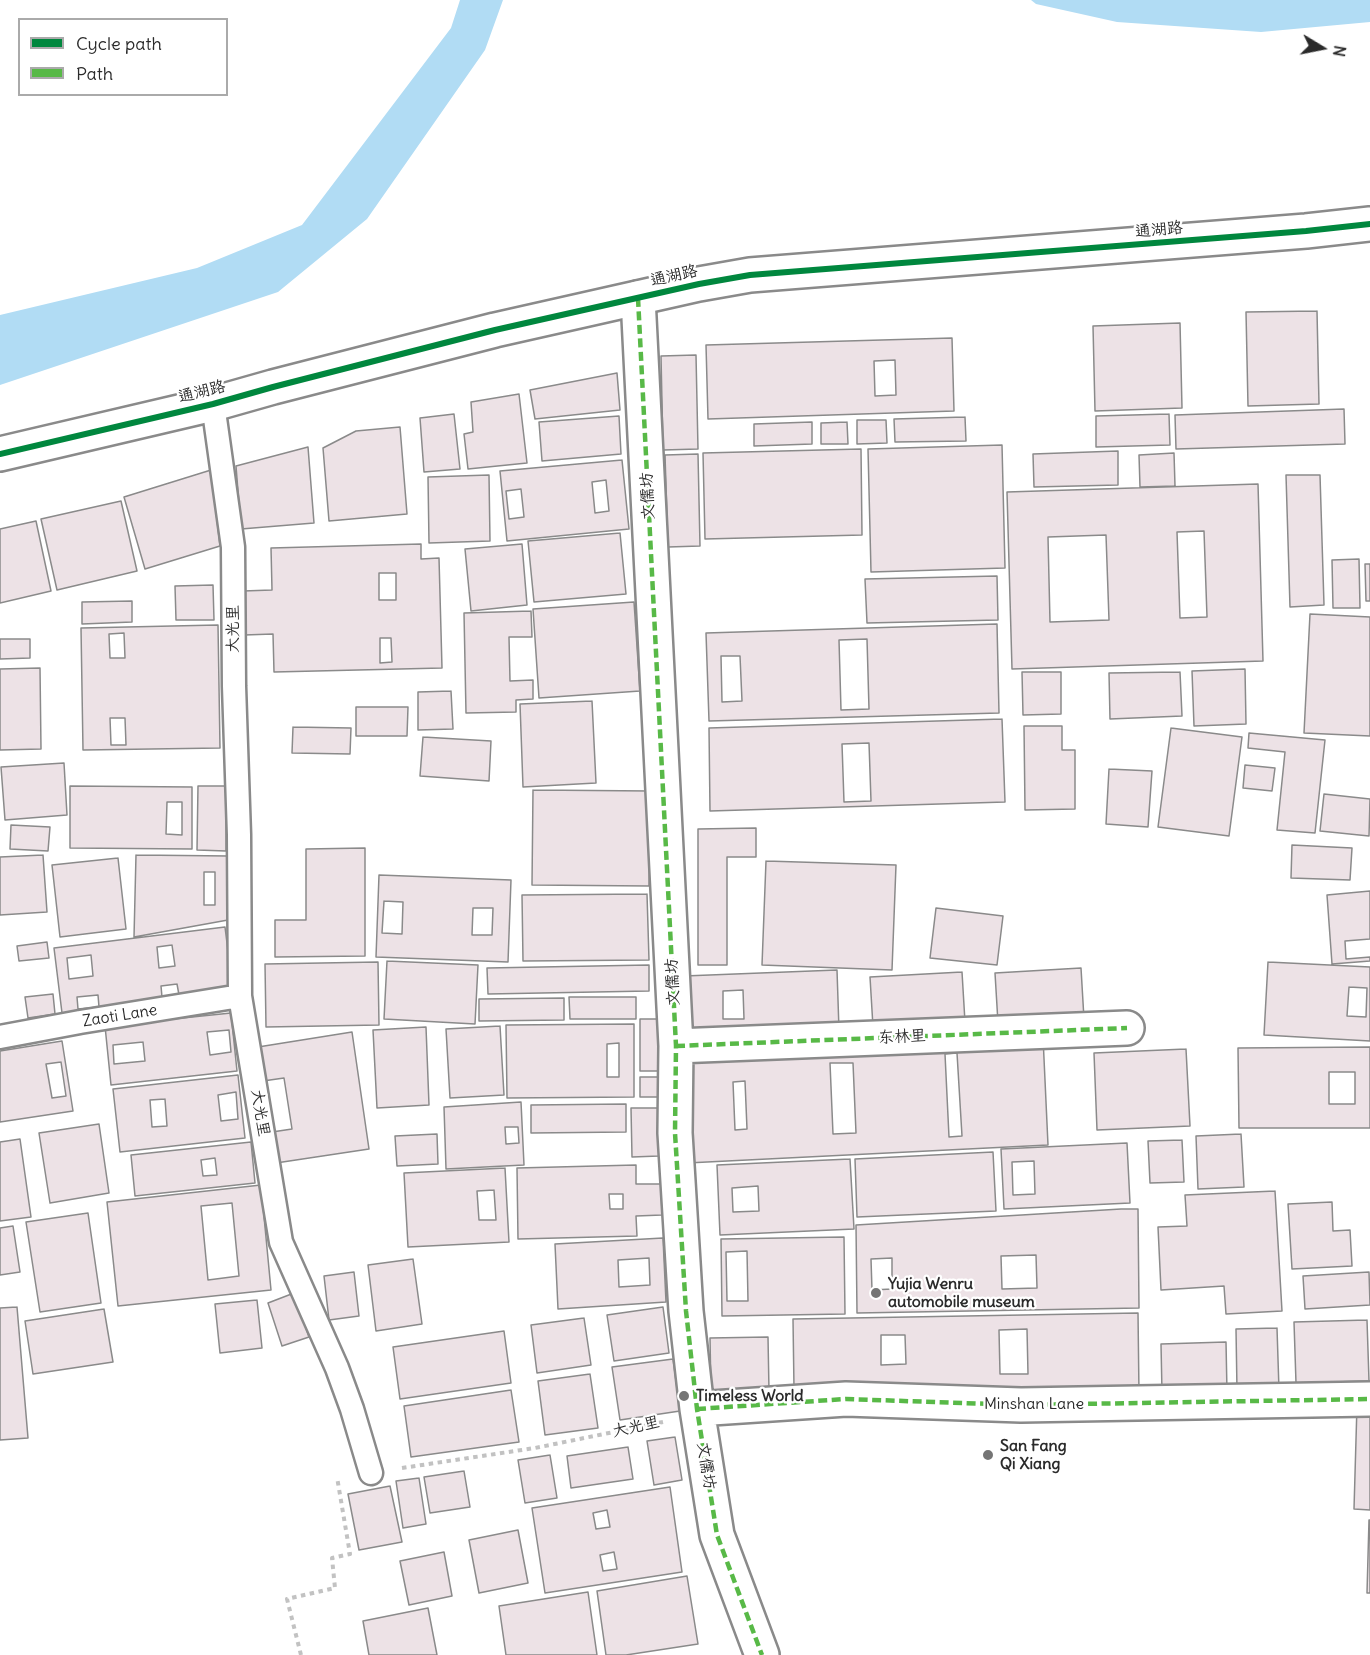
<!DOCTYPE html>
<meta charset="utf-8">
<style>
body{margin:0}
#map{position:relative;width:1370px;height:1655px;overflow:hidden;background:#fff;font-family:Delius,sans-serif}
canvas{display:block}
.legend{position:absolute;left:18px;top:18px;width:210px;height:78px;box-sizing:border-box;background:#fff;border:2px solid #aaa;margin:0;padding:8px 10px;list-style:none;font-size:18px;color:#2b2b2b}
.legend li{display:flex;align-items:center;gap:12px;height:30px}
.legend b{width:30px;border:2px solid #aaa}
.north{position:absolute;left:1292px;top:18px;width:60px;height:60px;-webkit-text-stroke:4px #fff;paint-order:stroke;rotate:100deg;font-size:16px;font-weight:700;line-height:24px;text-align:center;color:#2b2b2b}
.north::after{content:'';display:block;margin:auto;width:21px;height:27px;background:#2b2b2b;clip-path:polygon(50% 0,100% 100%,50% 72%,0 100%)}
</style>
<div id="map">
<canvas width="1370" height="1655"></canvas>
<ul class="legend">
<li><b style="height:8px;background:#00873e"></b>Cycle path</li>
<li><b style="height:8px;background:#58b947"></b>Path</li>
</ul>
<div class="north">N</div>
</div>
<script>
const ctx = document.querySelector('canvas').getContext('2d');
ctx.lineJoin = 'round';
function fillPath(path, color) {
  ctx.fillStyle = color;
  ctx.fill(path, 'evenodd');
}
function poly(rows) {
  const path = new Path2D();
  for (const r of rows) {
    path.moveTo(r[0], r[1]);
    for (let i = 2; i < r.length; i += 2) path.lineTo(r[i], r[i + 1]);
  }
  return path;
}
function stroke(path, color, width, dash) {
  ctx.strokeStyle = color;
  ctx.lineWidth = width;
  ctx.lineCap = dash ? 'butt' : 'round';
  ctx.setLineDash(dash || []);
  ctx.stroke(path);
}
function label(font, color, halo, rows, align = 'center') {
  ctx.font = font + ' Delius,"LXGW WenKai TC",sans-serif';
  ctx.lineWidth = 4.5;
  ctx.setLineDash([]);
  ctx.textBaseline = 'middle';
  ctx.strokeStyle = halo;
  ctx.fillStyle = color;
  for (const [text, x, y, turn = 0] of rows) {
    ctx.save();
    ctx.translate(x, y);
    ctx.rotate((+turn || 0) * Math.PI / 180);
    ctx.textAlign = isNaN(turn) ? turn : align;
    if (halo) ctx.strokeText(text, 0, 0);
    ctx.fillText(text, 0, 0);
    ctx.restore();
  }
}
fillPath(poly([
 [460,0,503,0,485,50,367,219,278,292,0,385,0,315,197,268,302,225,451,28],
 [1031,0,1370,0,1370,22,1261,32,1117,22,1036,4]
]), '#b1dcf4');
const building = poly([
 [1317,311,1319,404,1248,406,1246,312,1317,311],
 [1180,323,1182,408,1095,411,1093,326,1180,323],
 [952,338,954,411,708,419,706,345,952,338],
 [895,360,896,395,875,396,874,361,895,360],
 [696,355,698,449,663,450,661,356,696,355],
 [617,373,620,410,535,419,530,390,617,373],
 [519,394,527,463,468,469,464,434,473,432,471,402,519,394],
 [1344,409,1345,444,1176,449,1175,415,1344,409],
 [454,414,460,469,424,472,420,418,454,414],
 [1169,414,1170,445,1096,447,1096,416,1169,414],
 [619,416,621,454,542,461,539,422,619,416],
 [965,417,966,441,895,442,894,419,965,417],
 [857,420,886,420,887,443,857,444,857,420],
 [812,422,812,444,754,446,754,424,812,422],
 [847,422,848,444,821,444,821,423,847,422],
 [400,427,407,514,329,521,323,448,356,431,400,427],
 [1002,445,1005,568,871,572,868,449,1002,445],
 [308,447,314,523,241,529,236,466,308,447],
 [861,449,862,535,705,539,703,453,861,449],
 [1118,451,1118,485,1034,487,1033,454,1118,451],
 [1174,453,1175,486,1140,487,1139,455,1174,453],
 [698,454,700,546,668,547,665,455,698,454],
 [622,460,629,529,507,541,500,471,622,460],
 [606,480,609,511,595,513,592,482,606,480],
 [521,489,524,517,509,519,506,491,521,489],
 [211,470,220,546,145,569,124,497,211,470],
 [489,475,490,541,429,543,428,477,489,475],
 [1286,475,1320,475,1324,605,1290,607,1286,475],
 [1258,484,1263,661,1012,669,1007,492,1258,484],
 [1204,531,1207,617,1180,618,1177,532,1204,531],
 [1106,535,1109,620,1050,622,1048,537,1106,535],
 [121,501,137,571,57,590,41,519,121,501],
 [36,521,51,591,0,603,0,529,36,521],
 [620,533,626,594,534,602,528,541,620,533],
 [421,544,421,559,439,558,442,668,274,672,273,634,244,635,243,591,272,590,271,548,421,544],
 [379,573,396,573,396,600,379,600,379,573],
 [380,638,391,638,392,662,380,663,380,638],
 [522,544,527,605,471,611,465,549,522,544],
 [1359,559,1360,608,1333,608,1332,560,1359,559],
 [1365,564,1370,564,1370,601,1366,601,1365,564],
 [997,576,998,620,867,623,865,579,997,576],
 [213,585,214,620,176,620,175,586,213,585],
 [132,601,132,622,82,624,82,602,132,601],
 [634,602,640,691,539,698,533,609,634,602],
 [531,611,532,637,509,637,510,681,533,680,533,699,516,700,516,712,466,713,464,613,531,611],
 [1310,614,1370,617,1370,736,1304,733,1310,614],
 [997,624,999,713,709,721,706,633,997,624],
 [867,639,869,709,841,710,839,640,867,639],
 [721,656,740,656,742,701,722,702,721,656],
 [218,625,220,748,83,750,81,628,218,625],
 [124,633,125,658,110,658,109,634,124,633],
 [110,718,125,718,126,745,111,745,110,718],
 [0,639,30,639,30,658,0,659,0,639],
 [40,668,41,749,0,750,0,669,40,668],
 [1245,669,1246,724,1194,726,1192,671,1245,669],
 [1022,672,1061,672,1061,714,1023,715,1022,672],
 [1180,672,1182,716,1110,719,1109,673,1180,672],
 [451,691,453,729,418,730,418,692,451,691],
 [592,701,596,783,523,787,520,704,592,701],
 [356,707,408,707,407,736,356,736,356,707],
 [1002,719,1005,802,710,811,709,728,1002,719],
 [869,743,871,801,844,802,842,744,869,743],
 [1024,726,1062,726,1062,750,1075,750,1075,809,1025,810,1024,726],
 [293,727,351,728,350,754,292,753,293,727],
 [1171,728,1242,737,1229,836,1158,827,1171,728],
 [1249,733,1325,740,1315,833,1277,830,1285,752,1248,748,1249,733],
 [423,737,491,741,489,781,420,776,423,737],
 [64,763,67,815,5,820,1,767,64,763],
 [1245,765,1275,768,1272,791,1243,788,1245,765],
 [1109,769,1152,771,1148,827,1106,824,1109,769],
 [70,786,192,787,192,849,70,848,70,786],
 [167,802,182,802,182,835,166,834,167,802],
 [198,786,226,786,226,851,197,850,198,786],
 [533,790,651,791,649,886,532,885,533,790],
 [1324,794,1370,799,1369,836,1320,831,1324,794],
 [11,825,50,827,48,851,10,849,11,825],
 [756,828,756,857,727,857,727,965,698,965,698,829,756,828],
 [1292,845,1352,848,1350,880,1291,878,1292,845],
 [365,848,365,956,275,957,275,920,306,920,306,849,365,848],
 [43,855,47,912,0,915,0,857,43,855],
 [136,855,229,856,228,920,134,937,136,855],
 [204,872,215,872,215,905,204,905,204,872],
 [118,858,126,929,60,937,52,865,118,858],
 [766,861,896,865,892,970,762,965,766,861],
 [379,875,511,880,508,962,376,957,379,875],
 [384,901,403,902,402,934,382,933,384,901],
 [473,908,493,908,492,935,472,935,473,908],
 [1370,891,1370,939,1345,941,1346,959,1370,957,1370,961,1332,964,1327,895,1370,891],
 [647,894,649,960,523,961,522,895,647,894],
 [936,908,1003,916,997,965,930,958,936,908],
 [225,927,233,992,62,1013,54,948,225,927],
 [172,945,175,966,159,968,157,947,172,945],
 [91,955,93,976,69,979,67,958,91,955],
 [177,984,179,995,162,997,161,986,177,984],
 [98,995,99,1007,78,1009,77,997,98,995],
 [47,942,49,958,19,961,17,946,47,942],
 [387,961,478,965,475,1024,384,1019,387,961],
 [378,962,379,1025,266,1027,265,964,378,962],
 [1268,962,1370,967,1370,1041,1264,1035,1268,962],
 [1349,987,1367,988,1366,1017,1347,1016,1349,987],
 [649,965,649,991,488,994,487,968,649,965],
 [1081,968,1084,1019,998,1023,995,973,1081,968],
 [837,970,839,1030,686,1036,684,976,837,970],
 [743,990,744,1019,723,1019,723,991,743,990],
 [962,972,965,1022,873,1027,870,977,962,972],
 [53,994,55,1014,28,1018,25,997,53,994],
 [569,997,636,997,636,1019,570,1019,569,997],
 [564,998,564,1020,479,1021,479,999,564,998],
 [231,1013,237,1071,111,1085,105,1026,231,1013],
 [229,1030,231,1052,210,1055,207,1032,229,1030],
 [143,1042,145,1061,114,1064,113,1045,143,1042],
 [640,1019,659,1019,659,1071,640,1071,640,1019],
 [634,1024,634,1097,507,1098,506,1025,634,1024],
 [619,1043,619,1077,607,1077,607,1044,619,1043],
 [500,1026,504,1095,450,1098,446,1029,500,1026],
 [426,1027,429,1105,377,1108,373,1030,426,1027],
 [352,1032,369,1149,276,1163,272,1132,292,1129,284,1078,263,1081,258,1047,352,1032],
 [1043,1037,1048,1145,687,1163,682,1054,1043,1037],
 [957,1053,962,1136,949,1137,945,1054,957,1053],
 [830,1063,853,1063,856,1133,833,1134,830,1063],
 [745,1081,747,1129,735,1130,733,1082,745,1081],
 [62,1041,73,1111,0,1122,0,1051,62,1041],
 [61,1062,66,1096,52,1098,46,1064,61,1062],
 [1370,1047,1370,1128,1239,1128,1238,1048,1370,1047],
 [1329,1072,1355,1072,1355,1104,1329,1104,1329,1072],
 [1186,1049,1190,1126,1097,1130,1094,1053,1186,1049],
 [238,1075,245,1138,120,1152,113,1089,238,1075],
 [236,1092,238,1119,221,1121,218,1095,236,1092],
 [165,1099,167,1126,152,1127,150,1100,165,1099],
 [640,1077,660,1077,660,1097,640,1097,640,1077],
 [521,1102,524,1165,446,1169,444,1107,521,1102],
 [505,1127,518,1127,519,1143,506,1144,505,1127],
 [626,1104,626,1132,531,1133,531,1105,626,1104],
 [631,1108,659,1108,659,1156,632,1157,631,1108],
 [99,1124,109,1193,50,1203,39,1133,99,1124],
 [437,1134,438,1164,397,1166,395,1136,437,1134],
 [1241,1134,1244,1187,1198,1189,1196,1136,1241,1134],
 [20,1139,31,1217,0,1221,0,1142,20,1139],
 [1182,1140,1184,1182,1150,1183,1148,1141,1182,1140],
 [251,1142,255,1183,135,1196,131,1155,251,1142],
 [215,1158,217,1175,203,1176,201,1160,215,1158],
 [1127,1143,1130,1203,1004,1209,1001,1149,1127,1143],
 [1034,1161,1035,1194,1013,1195,1012,1162,1034,1161],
 [993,1152,996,1211,857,1217,855,1159,993,1152],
 [850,1159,854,1229,720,1235,717,1165,850,1159],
 [758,1186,759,1211,733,1212,732,1188,758,1186],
 [636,1165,636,1184,661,1184,662,1215,636,1216,637,1236,518,1239,517,1168,636,1165],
 [609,1194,623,1194,623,1209,610,1209,609,1194],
 [505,1168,509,1242,408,1247,404,1173,505,1168],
 [494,1190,496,1220,479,1220,477,1191,494,1190],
 [261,1185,271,1290,118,1306,107,1202,261,1185],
 [232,1203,239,1276,208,1280,201,1206,232,1203],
 [1275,1191,1282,1311,1226,1314,1224,1286,1161,1290,1158,1227,1187,1226,1185,1195,1275,1191],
 [1332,1202,1333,1231,1350,1230,1352,1266,1292,1269,1288,1204,1332,1202],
 [1121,1209,1138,1209,1139,1308,857,1313,856,1225,1121,1209],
 [1036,1255,1037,1288,1002,1289,1001,1256,1036,1255],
 [892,1258,892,1289,872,1290,871,1259,892,1258],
 [88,1213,101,1303,40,1312,26,1222,88,1213],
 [13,1226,20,1272,0,1275,0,1228,13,1226],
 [844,1237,845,1314,722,1316,721,1239,844,1237],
 [747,1251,748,1301,727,1301,726,1252,747,1251],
 [663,1238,666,1302,558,1309,555,1244,663,1238],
 [649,1258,650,1285,619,1287,618,1260,649,1258],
 [413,1259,422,1324,376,1331,368,1265,413,1259],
 [354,1272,359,1316,329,1320,324,1276,354,1272],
 [1369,1272,1370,1305,1305,1309,1303,1276,1369,1272],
 [294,1293,309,1337,282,1346,268,1303,294,1293],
 [257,1300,262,1348,220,1353,215,1304,257,1300],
 [17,1307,28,1438,0,1440,0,1308,17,1307],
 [663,1307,669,1353,614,1361,607,1315,663,1307],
 [104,1309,113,1362,33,1374,25,1321,104,1309],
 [1138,1313,1139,1394,794,1389,793,1319,1138,1313],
 [1027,1329,1028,1374,1000,1374,999,1330,1027,1329],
 [881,1335,905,1335,906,1364,881,1365,881,1335],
 [584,1318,591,1365,537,1373,531,1325,584,1318],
 [1367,1320,1369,1381,1296,1383,1294,1322,1367,1320],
 [1277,1328,1279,1390,1237,1391,1236,1329,1277,1328],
 [504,1331,511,1383,400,1399,393,1347,504,1331],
 [768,1337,769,1391,711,1392,710,1338,768,1337],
 [1226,1342,1227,1392,1162,1393,1161,1344,1226,1342],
 [673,1359,680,1411,620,1420,612,1367,673,1359],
 [590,1374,598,1428,545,1435,538,1381,590,1374],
 [511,1390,519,1442,411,1457,404,1406,511,1390],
 [1357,1405,1370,1405,1370,1510,1354,1509,1357,1405],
 [675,1437,682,1480,654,1485,647,1441,675,1437],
 [628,1447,633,1479,571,1488,567,1456,628,1447],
 [550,1455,557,1498,525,1503,518,1460,550,1455],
 [464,1471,470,1507,430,1513,424,1477,464,1471],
 [419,1478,426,1524,403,1528,396,1481,419,1478],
 [390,1486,402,1542,359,1550,348,1494,390,1486],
 [670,1487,682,1572,545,1593,532,1508,670,1487],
 [607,1510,610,1527,596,1529,593,1513,607,1510],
 [614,1552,617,1569,603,1571,600,1555,614,1552],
 [1369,1520,1370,1520,1370,1593,1367,1593,1369,1520],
 [518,1530,528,1583,479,1593,469,1540,518,1530],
 [444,1552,452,1596,409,1605,400,1561,444,1552],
 [687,1576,698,1644,626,1655,606,1655,597,1591,687,1576],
 [588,1592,597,1655,506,1655,499,1606,588,1592],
 [428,1608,437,1655,369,1655,363,1621,428,1608]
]);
fillPath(building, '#ede2e6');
stroke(building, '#8a8a8a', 1.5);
const lane = poly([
 [213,404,233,547,234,686,239,835,240,996,281,1242,337,1368,352,1409,371,1473],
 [0,1037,80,1022,240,996]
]);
const street = poly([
 [638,298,676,1046,675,1133,686,1311,697,1409,717,1535,762,1655],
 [676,1046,1127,1028],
 [697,1409,846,1399,1021,1405,1370,1399]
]);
const secondary = poly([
 [0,454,213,404,273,387,495,330,699,284,750,275,1306,231,1370,224]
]);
stroke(lane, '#8a8a8a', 27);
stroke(street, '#8a8a8a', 38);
stroke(secondary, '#8a8a8a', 38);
stroke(poly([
 [402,1468,535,1448,663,1422],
 [301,1655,287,1599,335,1588,332,1558,350,1554,337,1477]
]), '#c2c2c2', 4, [4.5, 4.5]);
stroke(lane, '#fff', 22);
stroke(street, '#fff', 33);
stroke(secondary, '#fff', 33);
stroke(poly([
 [638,298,676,1046,675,1133,686,1311,697,1409,717,1535,762,1655],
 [676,1046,1127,1028],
 [697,1409,846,1399,1021,1405,1370,1399]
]), '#58b947', 4.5, [9, 4.5]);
stroke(poly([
 [0,454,213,404,273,387,495,330,699,284,750,275,1306,231,1370,224]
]), '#00873e', 6);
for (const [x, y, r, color] of [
 [876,1293,6,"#757575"],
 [684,1396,6,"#757575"],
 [988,1455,6,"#757575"]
]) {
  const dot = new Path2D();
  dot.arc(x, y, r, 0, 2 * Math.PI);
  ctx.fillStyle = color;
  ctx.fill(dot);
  stroke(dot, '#fff', 2);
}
label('16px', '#2b2b2b', '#fff', [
 ["通湖路",1159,230,-5],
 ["通湖路",674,276,-13],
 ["通湖路",202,392,-14],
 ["文儒坊",648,496,-93],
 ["大光里",233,629,-90],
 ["文儒坊",673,982,-93],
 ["Zaoti Lane",120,1016,-9],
 ["东林里",902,1037,-2],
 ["大光里",260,1113,81],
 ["Minshan Lane",1034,1404],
 ["大光里",636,1427,-12],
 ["文儒坊",706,1466,81]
]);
label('bold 16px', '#2b2b2b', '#fff', [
 ["Yujia Wenru",888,1284],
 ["automobile museum",888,1302],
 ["Timeless World",696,1396],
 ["San Fang",1000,1446],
 ["Qi Xiang",1000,1464]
], 'left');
</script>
